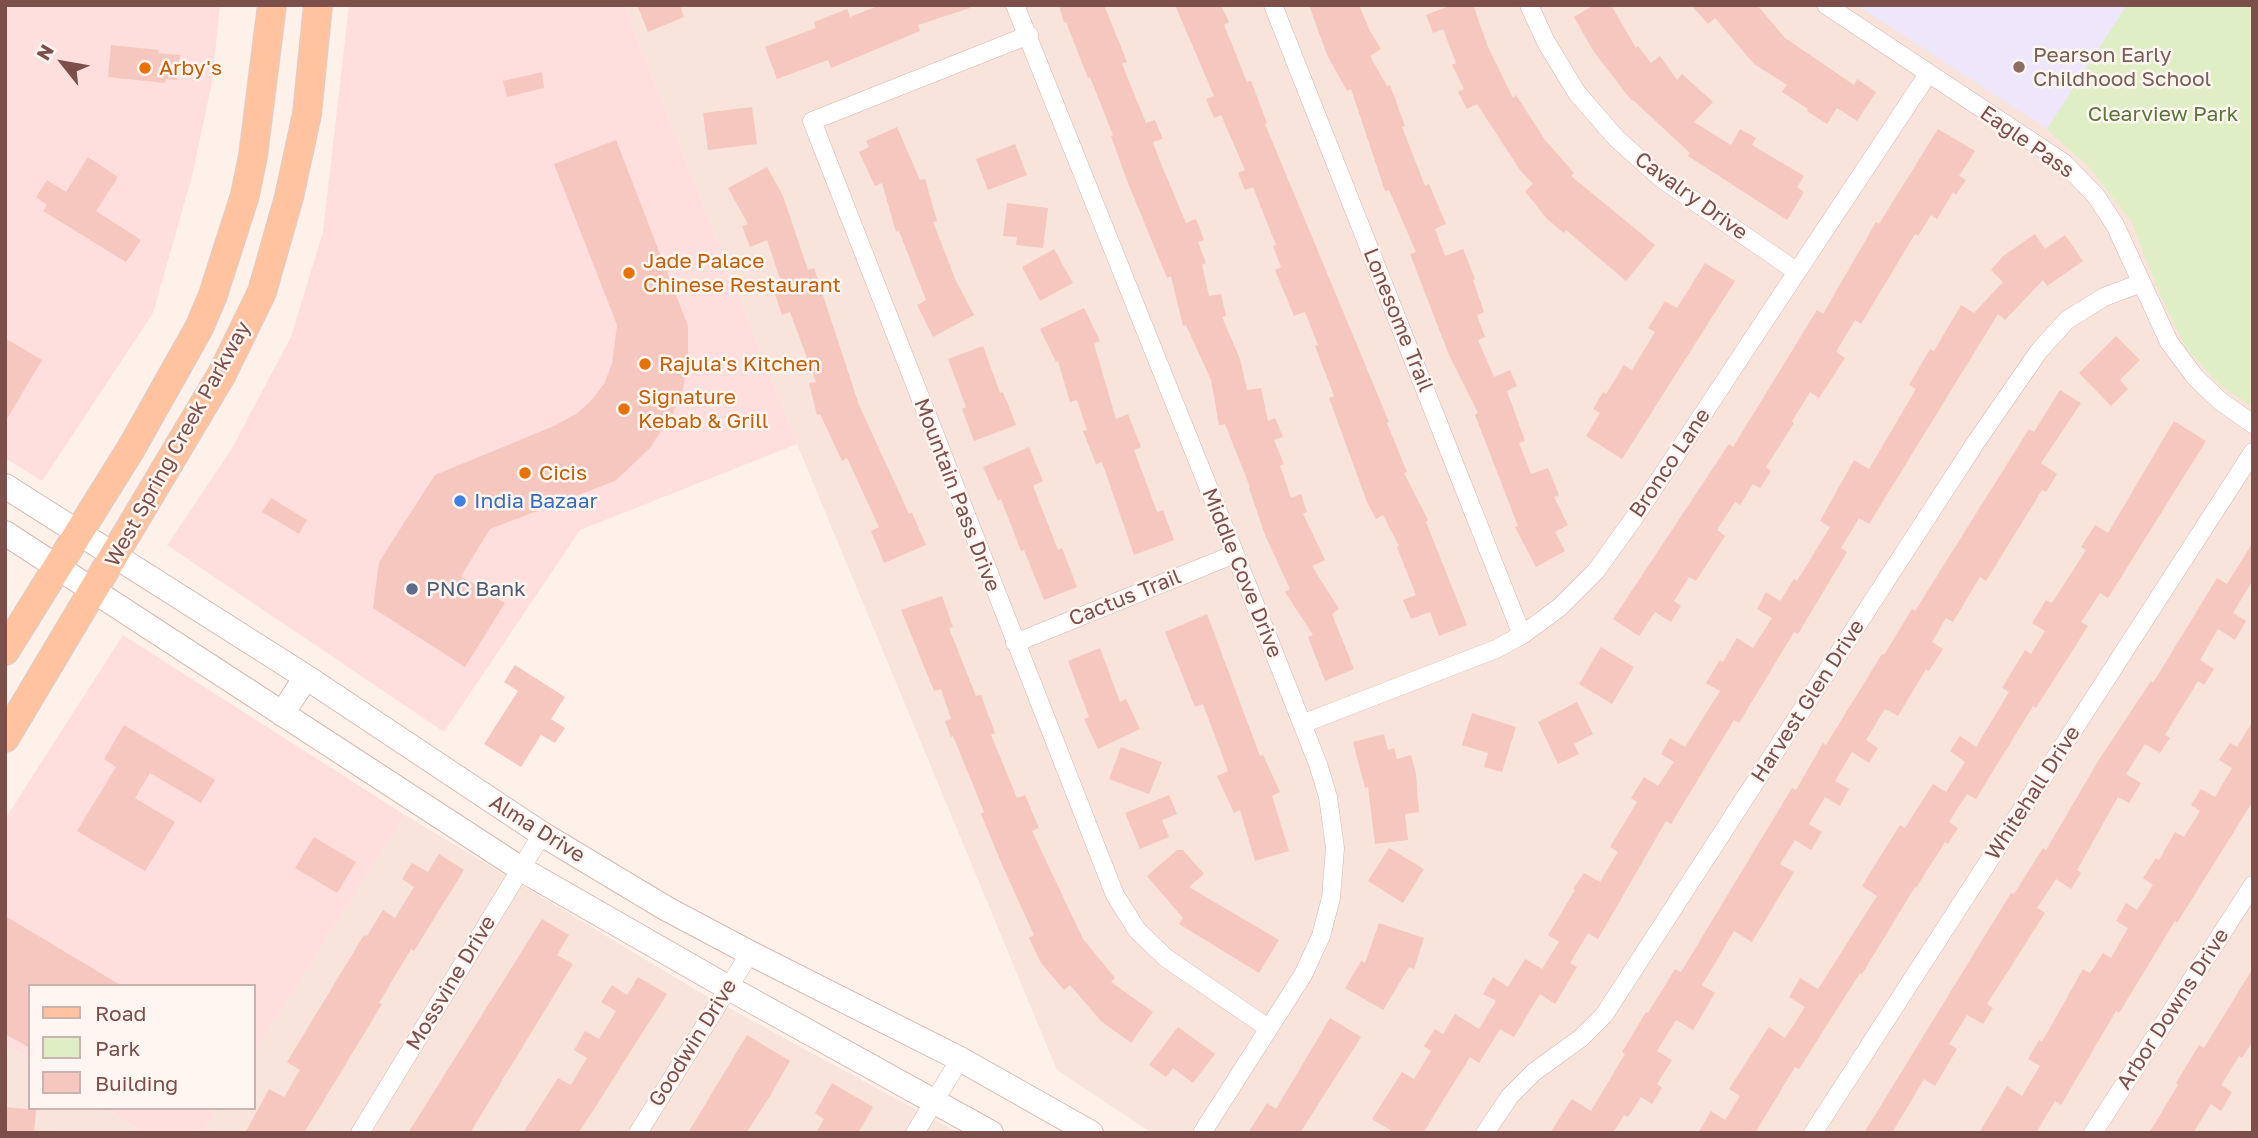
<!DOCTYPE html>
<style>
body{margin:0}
#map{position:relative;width:2258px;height:1138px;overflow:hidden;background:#fef1ea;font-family:"Golos Text",sans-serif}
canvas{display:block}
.frame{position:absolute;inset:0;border:7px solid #7c4f4a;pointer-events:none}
.legend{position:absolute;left:28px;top:984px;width:228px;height:126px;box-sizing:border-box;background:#fff6f2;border:2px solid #cbb3af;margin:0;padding:9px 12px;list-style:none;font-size:21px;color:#7c4f4a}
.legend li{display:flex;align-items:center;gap:14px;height:35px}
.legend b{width:35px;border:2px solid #cbb3af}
.north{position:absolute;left:28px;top:28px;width:70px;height:70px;-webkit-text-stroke:5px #fff6f2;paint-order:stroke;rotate:301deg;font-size:19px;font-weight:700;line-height:28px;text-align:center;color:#7c4f4a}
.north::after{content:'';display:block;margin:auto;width:24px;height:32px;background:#7c4f4a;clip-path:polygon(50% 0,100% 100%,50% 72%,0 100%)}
</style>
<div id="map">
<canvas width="2258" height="1138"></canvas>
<div class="frame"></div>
<ul class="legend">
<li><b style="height:9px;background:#ffc3a0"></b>Road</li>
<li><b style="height:19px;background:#e0eec6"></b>Park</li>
<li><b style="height:19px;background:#f6c7bf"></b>Building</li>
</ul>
<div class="north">N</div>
</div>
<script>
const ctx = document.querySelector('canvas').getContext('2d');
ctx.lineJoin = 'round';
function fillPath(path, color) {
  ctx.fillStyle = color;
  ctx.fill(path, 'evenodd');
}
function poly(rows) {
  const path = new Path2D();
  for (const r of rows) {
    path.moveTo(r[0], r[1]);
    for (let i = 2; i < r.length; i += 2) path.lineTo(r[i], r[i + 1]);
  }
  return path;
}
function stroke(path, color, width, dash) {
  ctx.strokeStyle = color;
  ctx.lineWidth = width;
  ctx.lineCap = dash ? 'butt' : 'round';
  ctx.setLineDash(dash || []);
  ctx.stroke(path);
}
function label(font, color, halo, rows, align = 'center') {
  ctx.font = font + ' "Golos Text",sans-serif';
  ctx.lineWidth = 5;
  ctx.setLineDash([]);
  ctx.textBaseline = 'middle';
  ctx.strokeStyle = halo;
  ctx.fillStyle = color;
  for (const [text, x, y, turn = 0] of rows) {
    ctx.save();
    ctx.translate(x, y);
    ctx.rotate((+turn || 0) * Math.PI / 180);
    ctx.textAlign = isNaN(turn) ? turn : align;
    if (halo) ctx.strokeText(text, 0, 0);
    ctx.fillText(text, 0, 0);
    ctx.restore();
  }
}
fillPath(poly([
 [624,5,2253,5,2253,1133,1152,1133,1057,1070,797,444],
 [405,815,696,990,959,1133,202,1133,218,1108,254,1108,254,1052],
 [5,1044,30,1060,30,1108,106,1108,144,1133,5,1133]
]), '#f8e4da');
fillPath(poly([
 [5,5,220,5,212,82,192,176,153,313,42,481,5,458],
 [349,5,624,5,797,444,580,530,444,732,167,545,231,450,291,337,323,232],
 [123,635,405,815,254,1052,254,986,30,986,30,1060,5,1044,5,819],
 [106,1108,218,1108,202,1133,144,1133]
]), '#ffdfdd');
fillPath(poly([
 [1857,5,2127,5,2047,129]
]), '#eee6fb');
fillPath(poly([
 [2127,5,2253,5,2253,407,2221,386,2185,347,2159,292,2131,221,2089,167,2047,129]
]), '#e0eec6');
fillPath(poly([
 [637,5,680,5,684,17,648,32],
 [880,5,969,5,970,8,918,25,920,31,831,68,828,60,777,79,765,47,816,28,814,22,847,9,850,17],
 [1059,5,1104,5,1127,62,1122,64,1146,123,1155,120,1163,139,1153,142,1159,159,1186,223,1196,219,1204,240,1198,242,1206,263,1202,265,1209,296,1221,294,1226,316,1222,317,1240,359,1247,390,1261,388,1268,421,1275,418,1283,437,1274,440,1284,464,1280,466,1291,498,1301,494,1307,512,1303,514,1325,560,1312,566,1339,609,1332,614,1354,669,1325,681,1308,637,1313,635,1285,592,1290,589,1265,535,1249,488,1250,487,1225,424,1219,425,1211,380,1186,325,1183,326,1171,276,1167,278,1126,178,1111,136,1113,135,1090,77,1088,78,1066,22,1064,23],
 [1175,5,1221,5,1229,22,1224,25,1247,82,1251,81,1267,123,1265,124,1389,422,1387,423,1407,472,1404,473,1428,520,1426,522,1467,625,1439,636,1430,612,1411,619,1403,600,1416,595,1397,547,1399,546,1383,515,1376,519,1367,502,1329,398,1334,396,1315,346,1318,345,1305,312,1294,316,1275,270,1281,267,1273,246,1276,245,1253,187,1245,190,1238,173,1245,170,1221,115,1214,118,1206,99,1214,96],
 [1309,5,1359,5,1370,31,1381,49,1370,56,1387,86,1390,85,1405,126,1402,127,1425,186,1429,184,1446,224,1435,229,1445,256,1463,249,1475,279,1473,280,1484,312,1477,315,1485,337,1478,340,1494,377,1510,370,1517,386,1507,391,1525,441,1519,443,1531,474,1548,468,1559,495,1554,497,1568,525,1555,532,1565,551,1536,567,1515,527,1518,526,1475,415,1478,413,1449,355,1410,254,1416,252,1389,190,1385,191,1351,89,1347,91,1327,55],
 [1452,5,1473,5,1488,47,1513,98,1516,95,1545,140,1574,173,1571,176,1655,245,1626,281,1566,230,1564,233,1546,218,1525,191,1533,184,1520,170,1477,104,1467,109,1458,92,1464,89,1452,65,1456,63,1443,29,1433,33,1426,15],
 [1594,5,1611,5,1636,48,1638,46,1651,63,1660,56,1677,80,1682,74,1713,102,1694,122,1731,145,1740,129,1756,138,1752,145,1804,176,1797,187,1804,192,1787,220,1688,156,1690,153,1633,100,1632,101,1594,52,1574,17],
 [1691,5,1757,5,1785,38,1854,85,1857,79,1876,92,1857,121,1837,108,1827,124,1807,111,1808,109,1782,92,1787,85,1754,64,1715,18,1708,24],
 [111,45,159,50,158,53,180,55,177,80,166,79,165,83,108,77],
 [542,72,544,88,507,97,503,81],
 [752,107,757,144,708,150,703,113],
 [897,127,920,180,925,179,937,221,933,222,956,281,974,315,933,337,917,305,926,300,899,231,896,232,882,183,875,186,859,152,869,147,866,141],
 [1938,129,1975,151,1959,176,1966,180,1956,195,1953,192,1937,219,1931,215,1918,236,1915,234,1861,324,1855,320,1836,352,1845,358,1819,398,1810,392,1792,421,1794,423,1766,467,1771,471,1760,488,1753,484,1740,505,1735,502,1717,530,1725,536,1696,581,1689,577,1674,601,1681,606,1671,622,1655,612,1639,636,1613,619,1729,444,1733,447,1817,310,1823,314,1876,222,1879,224],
 [616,140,688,326,688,359,683,389,672,415,649,449,615,481,490,529,461,576,505,603,465,667,373,608,379,562,435,475,554,426,576,414,590,402,604,384,612,364,617,325,554,164],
 [1015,144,1027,175,988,190,976,159],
 [88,157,118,177,96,211,141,240,126,262,43,211,47,205,36,197,47,180,66,192],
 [767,167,783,196,808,270,814,268,859,405,909,514,912,513,926,545,884,563,871,531,879,527,847,458,842,461,820,414,817,415,809,383,816,382,790,312,782,315,771,282,780,279,767,240,750,247,742,226,748,224,728,188],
 [1007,203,1048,208,1043,248,1016,245,1017,237,1003,236],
 [2035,234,2045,249,2065,235,2083,261,2047,286,2043,280,2005,320,1998,314,1869,524,1859,518,1841,548,1847,552,1798,634,1794,632,1739,723,1734,720,1671,824,1666,821,1598,939,1588,933,1570,963,1577,967,1555,1004,1540,994,1514,1037,1500,1029,1479,1063,1470,1057,1423,1133,1395,1133,1372,1119,1402,1072,1414,1079,1431,1051,1424,1046,1435,1029,1443,1034,1455,1014,1479,1029,1496,1001,1483,994,1493,977,1508,987,1525,959,1542,969,1559,942,1548,935,1575,890,1573,889,1584,873,1600,882,1618,852,1610,847,1637,802,1631,798,1644,777,1658,786,1674,762,1661,754,1670,738,1685,747,1720,691,1706,683,1720,660,1723,662,1737,638,1753,648,1772,618,1757,609,1766,592,1780,601,1794,579,1797,581,1830,527,1820,521,1854,460,1869,469,1916,389,1909,385,1930,349,1934,351,1961,305,1974,313,2003,282,1991,270,2003,256],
 [1054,249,1073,283,1040,301,1022,267],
 [1705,263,1735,281,1622,459,1586,436,1600,413,1593,409,1603,392,1606,394,1624,365,1632,370,1655,332,1648,328,1665,301,1677,308],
 [1084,308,1100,341,1094,344,1116,419,1128,414,1141,447,1134,450,1157,512,1163,510,1174,540,1134,555,1102,462,1096,464,1083,431,1087,430,1077,400,1070,402,1058,361,1056,362,1040,329],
 [2116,336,2140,360,2120,380,2128,389,2111,406,2079,373],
 [5,338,42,360,5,422],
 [983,346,1000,393,1003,392,1016,425,974,441,962,409,966,407,948,359],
 [2060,390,2081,403,2041,463,2057,474,2046,492,2042,490,1986,581,1980,577,1953,622,1946,618,1932,642,1943,649,1929,671,1926,669,1898,716,1885,709,1866,740,1878,748,1869,763,1852,752,1835,781,1849,789,1840,806,1825,797,1809,824,1822,832,1811,850,1795,840,1780,864,1794,872,1752,942,1734,931,1702,985,1715,993,1693,1030,1676,1020,1657,1051,1672,1060,1657,1084,1662,1088,1652,1104,1641,1097,1628,1117,1624,1115,1613,1133,1550,1133,1572,1099,1591,1111,1625,1054,1622,1052,1646,1012,1648,1013,1675,969,1681,972,1792,788,1796,790,1823,743,1826,745,1882,654,1884,655,1912,609,1915,611,2029,429,2034,432],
 [2174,421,2206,441,2108,598,2100,593,2081,622,2088,626,2036,708,2033,706,1976,799,1967,794,1949,822,1958,828,1948,844,1945,842,1916,888,1915,887,1862,974,1860,973,1799,1069,1795,1067,1755,1133,1698,1133,1711,1111,1725,1120,1740,1096,1729,1089,1769,1027,1785,1038,1805,1007,1789,997,1800,978,1818,989,1877,896,1862,886,1870,873,1900,825,1905,828,1933,784,1946,792,1965,762,1950,751,1960,736,1976,747,2009,692,2002,688,2025,650,2031,654,2045,631,2032,623,2046,600,2052,603,2086,550,2081,547,2095,525,2108,533],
 [1029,447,1043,481,1033,486,1058,550,1062,548,1077,587,1044,600,1024,550,1021,551,1001,499,998,501,983,467],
 [271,498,307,520,299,534,262,512],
 [2253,542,2253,580,2233,613,2246,621,2235,640,2218,629,2200,660,2214,669,2204,685,2198,681,2165,735,2170,738,2160,753,2145,744,2126,774,2141,783,2129,803,2118,797,2077,870,2081,873,2071,889,2056,879,2037,908,2045,913,1987,1004,1993,1008,1983,1024,1967,1015,1949,1044,1957,1049,1935,1086,1924,1079,1892,1133,1864,1133,2011,893,2014,894,2043,848,2046,850,2100,758,2151,681,2153,683,2217,578,2227,584],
 [942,596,953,627,949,628,976,696,981,695,995,733,991,735,1017,798,1025,795,1039,828,1032,831,1083,939,1115,978,1111,982,1153,1012,1131,1043,1101,1021,1070,985,1064,990,1041,963,1029,938,1034,935,1003,867,981,814,984,812,953,736,951,737,945,721,951,719,941,689,934,691,901,610],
 [1207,614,1260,756,1263,755,1280,792,1272,796,1289,851,1255,861,1240,810,1234,813,1217,776,1228,771,1203,704,1195,707,1165,632],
 [1601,647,1634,667,1612,704,1579,684],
 [1100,648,1120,702,1126,699,1140,729,1098,749,1084,719,1089,717,1068,661],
 [515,665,565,697,551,719,565,728,555,743,541,735,521,767,484,744,518,691,504,682],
 [1577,702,1593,734,1574,744,1579,754,1558,764,1538,722],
 [1472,713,1516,727,1502,772,1484,767,1488,753,1462,745],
 [2253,721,2253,801,2177,923,2175,921,2119,1013,2116,1011,2061,1105,2055,1101,2036,1133,1979,1133,2007,1086,2022,1096,2040,1066,2028,1059,2039,1040,2042,1042,2083,969,2090,973,2103,953,2111,958,2128,928,2116,921,2126,903,2137,910,2153,885,2143,878,2156,858,2159,860,2175,832,2184,837,2200,811,2191,805,2201,789,2215,797,2232,768,2219,760,2230,743,2237,747],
 [124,725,215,780,201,803,150,773,135,798,175,822,145,871,77,831,116,767,104,759],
 [1384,734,1388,750,1394,748,1397,759,1411,755,1416,774,1419,812,1405,814,1408,840,1375,844,1368,787,1365,788,1353,742],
 [1121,747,1162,762,1149,794,1109,779],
 [1169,795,1177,814,1162,820,1169,837,1140,849,1125,813],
 [314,837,356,862,337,893,295,868],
 [1389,848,1424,869,1403,903,1368,881],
 [1177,850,1183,850,1204,874,1189,887,1279,940,1259,973,1179,924,1183,918,1147,876],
 [439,854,464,870,414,951,411,949,379,1003,382,1004,304,1133,245,1133,269,1089,284,1097,300,1070,287,1062,364,935,367,936,383,910,395,918,414,887,402,879,412,863,428,872],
 [5,916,122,986,30,986,30,1048,5,1034],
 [542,919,569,935,557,955,573,964,470,1133,408,1133],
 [1379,923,1424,938,1414,969,1409,967,1383,1010,1345,988,1361,961,1365,963],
 [2253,968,2253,1041,2242,1058,2239,1056,2221,1085,2232,1092,2221,1111,2211,1104,2193,1133,2149,1133,2178,1085,2176,1083,2199,1045,2204,1048],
 [638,977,667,994,587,1120,578,1133,523,1133,558,1078,571,1085,587,1058,574,1050,585,1031,599,1039,616,1011,601,1002,612,985,627,995],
 [1330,1018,1361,1037,1300,1133,1248,1133,1267,1103,1276,1109],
 [1178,1027,1215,1054,1193,1083,1173,1068,1166,1077,1149,1065],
 [747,1035,790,1061,770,1096,746,1133,688,1133],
 [832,1083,873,1107,858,1133,816,1133,824,1119,815,1113],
 [5,1107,36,1110,34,1133,5,1133]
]), '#f6c7bf');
const minor = poly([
 [1015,5,1235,554,1318,764,1328,797,1335,848,1331,898,1321,936,1303,975,1202,1133],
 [1273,5,1522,635],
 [1529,5,1546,42,1577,93,1617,139,1662,179,1796,271],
 [1826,5,2064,163,2096,196,2115,225,2169,342,2195,377,2220,401,2253,424],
 [1029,35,812,121,1115,895,1137,930,1166,958,1268,1028],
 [1015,643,1235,554],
 [1302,724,1496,649,1522,635,1560,607,1596,571,1634,518,1928,74],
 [360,1133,542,834],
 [638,1133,750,953],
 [915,1133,960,1059],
 [1485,1133,1510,1096,1534,1072,1581,1038,1604,1015,1976,442,2039,351,2067,320,2104,297,2141,283],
 [1813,1133,2253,452],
 [2093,1133,2253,885]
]);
const secondary = poly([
 [5,486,306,677,542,834,667,909,750,953,960,1059,1091,1133],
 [5,533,521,869,727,987,991,1133],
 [282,714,306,677]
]);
const primary = poly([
 [5,651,132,447,199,328,213,295,245,195,253,156,272,5],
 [5,738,222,374,262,292,289,197,307,114,318,5]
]);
stroke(minor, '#d4b7b1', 19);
stroke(secondary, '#dab8b0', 26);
stroke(primary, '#dacecc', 30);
stroke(minor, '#fff', 18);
stroke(secondary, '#fff', 24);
stroke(primary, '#ffc3a0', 28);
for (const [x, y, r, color] of [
 [2019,67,7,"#8d6e63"],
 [145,68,7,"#e8710a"],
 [629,273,7,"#e8710a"],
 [645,364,7,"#e8710a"],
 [624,409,7,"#e8710a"],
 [525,473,7,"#e8710a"],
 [460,501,7,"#3f7fe0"],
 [412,589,7,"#5c6f8a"]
]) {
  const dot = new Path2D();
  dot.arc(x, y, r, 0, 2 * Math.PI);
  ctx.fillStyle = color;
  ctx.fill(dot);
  stroke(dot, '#fff6f2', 2.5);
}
label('21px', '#785e54', '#fff6f2', [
 ["Pearson Early",2033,55],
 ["Childhood School",2033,79]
], 'left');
label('21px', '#c56008', '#fff6f2', [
 ["Arby's",159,68],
 ["Jade Palace",643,261],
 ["Chinese Restaurant",643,285],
 ["Rajula's Kitchen",659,364],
 ["Signature",638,397],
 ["Kebab & Grill",638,421],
 ["Cicis",539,473]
], 'left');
label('21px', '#5b763b', '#fff6f2', [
 ["Clearview Park",2163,114]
]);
label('21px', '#7c4f4a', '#fff6f2', [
 ["Eagle Pass",2027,142,35],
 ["Cavalry Drive",1691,196,36],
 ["Lonesome Trail",1398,320,68],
 ["West Spring Creek Parkway",178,444,-61],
 ["Bronco Lane",1670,463,-56],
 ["Mountain Pass Drive",957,495,69],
 ["Middle Cove Drive",1242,573,68],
 ["Cactus Trail",1125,598,-22],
 ["Harvest Glen Drive",1808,701,-57],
 ["Whitehall Drive",2033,793,-57],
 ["Alma Drive",537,829,32],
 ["Mossvine Drive",451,983,-59],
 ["Arbor Downs Drive",2173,1009,-57],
 ["Goodwin Drive",693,1043,-58]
]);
label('21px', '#366cbe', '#fff6f2', [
 ["India Bazaar",474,501]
], 'left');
label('21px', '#4e5e75', '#fff6f2', [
 ["PNC Bank",426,589]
], 'left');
</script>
